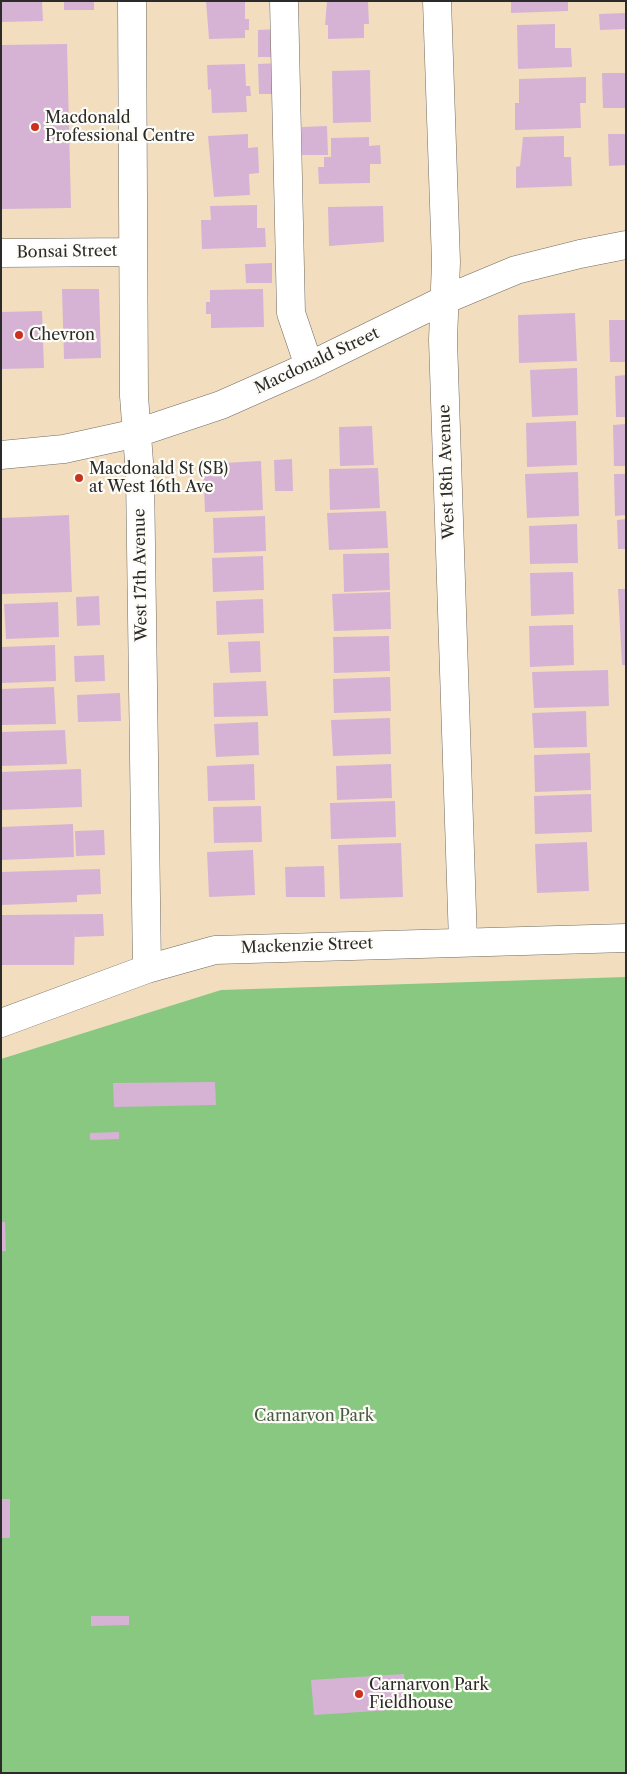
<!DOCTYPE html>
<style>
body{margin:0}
#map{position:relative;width:627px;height:1774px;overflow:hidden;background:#f2debf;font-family:"Libre Caslon Text",serif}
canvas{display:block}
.frame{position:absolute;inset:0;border:2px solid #2b2b2b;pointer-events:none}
</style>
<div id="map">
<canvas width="627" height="1774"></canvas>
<div class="frame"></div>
</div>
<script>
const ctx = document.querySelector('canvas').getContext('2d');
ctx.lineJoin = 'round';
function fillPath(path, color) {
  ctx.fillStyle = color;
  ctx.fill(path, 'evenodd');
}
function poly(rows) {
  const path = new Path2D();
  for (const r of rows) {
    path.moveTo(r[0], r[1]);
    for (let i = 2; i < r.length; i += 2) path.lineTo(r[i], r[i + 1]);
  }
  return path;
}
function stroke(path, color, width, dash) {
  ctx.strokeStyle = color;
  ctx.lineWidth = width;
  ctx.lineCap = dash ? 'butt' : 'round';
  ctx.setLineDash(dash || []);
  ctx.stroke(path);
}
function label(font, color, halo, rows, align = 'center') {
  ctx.font = font + ' "Libre Caslon Text",serif';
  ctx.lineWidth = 4.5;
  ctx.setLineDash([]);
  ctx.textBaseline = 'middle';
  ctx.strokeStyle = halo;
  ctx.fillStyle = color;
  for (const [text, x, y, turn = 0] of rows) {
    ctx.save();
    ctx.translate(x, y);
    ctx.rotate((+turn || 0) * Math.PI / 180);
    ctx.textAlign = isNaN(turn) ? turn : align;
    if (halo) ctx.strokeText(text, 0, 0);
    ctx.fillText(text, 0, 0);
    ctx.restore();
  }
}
fillPath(poly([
 [626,977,626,1773,1,1773,1,1059,221,990]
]), '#88c880');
fillPath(poly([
 [1,1,42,1,43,21,1,22],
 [64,1,94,1,94,10,64,10],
 [206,1,245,1,245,19,249,19,249,30,245,30,245,38,209,39],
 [327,1,368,1,369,24,364,24,364,38,328,39,328,25,325,25],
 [511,1,568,1,568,11,511,13],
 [626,13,626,29,600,30,599,14],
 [555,24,555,48,571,48,572,67,518,69,517,25],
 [278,29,279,57,258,57,258,30],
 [67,44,71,208,1,209,1,45],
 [279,63,280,94,259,94,258,64],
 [245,64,246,86,250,86,251,96,246,96,247,112,212,113,211,89,208,90,207,65],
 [370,70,371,122,333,123,332,71],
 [602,73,626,73,626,108,603,108],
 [586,77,586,103,580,103,581,128,515,130,515,103,519,103,519,79],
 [327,126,328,155,302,155,302,127],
 [248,134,248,148,258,147,259,173,249,174,250,195,214,197,208,136],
 [608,134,626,134,626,165,609,166],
 [564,136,564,157,571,157,572,186,516,188,516,167,520,166,523,137],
 [369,137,369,146,380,145,381,164,370,164,370,183,319,184,318,167,324,167,324,157,331,157,331,138],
 [257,205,257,228,265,228,266,247,202,249,201,220,211,220,210,206],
 [383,206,384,242,329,246,328,207],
 [272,263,272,283,246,283,245,264],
 [62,289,99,289,101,358,64,359],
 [263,289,264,327,211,328,211,314,206,314,206,302,210,302,210,290],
 [42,311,44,368,1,369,1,312],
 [575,313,577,361,519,363,518,315],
 [609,320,626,320,626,362,610,362],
 [577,368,578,415,532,417,530,370],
 [626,375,626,417,616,417,615,376],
 [576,421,577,465,527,467,526,423],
 [626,424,626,466,614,466,613,425],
 [372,426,374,465,340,466,339,427],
 [292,459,293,491,275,491,274,460],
 [261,461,263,510,205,512,203,464],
 [378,468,380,508,330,510,329,469],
 [578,472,579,516,527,518,525,474],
 [614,474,626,474,626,515,615,516],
 [386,511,388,548,329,550,327,513],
 [69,515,72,592,1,594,1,518],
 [265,516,266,551,214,553,213,518],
 [626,519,626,549,618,549,617,520],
 [577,524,578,563,530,564,529,526],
 [389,553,390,590,344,592,343,554],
 [263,556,264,590,213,592,212,558],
 [573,572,574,614,531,616,530,573],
 [618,589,626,589,626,665,622,665],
 [390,592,391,629,334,631,332,594],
 [99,596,100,625,77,626,76,597],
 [263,599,264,633,217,635,216,601],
 [58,602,59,637,6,639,4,604],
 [573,625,574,665,530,667,529,626],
 [389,636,390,671,334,673,333,637],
 [260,641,261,672,230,673,228,642],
 [55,645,56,681,2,683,1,647],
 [104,655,105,681,75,682,74,656],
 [608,670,609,706,534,708,532,672],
 [390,677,391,711,334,713,333,679],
 [266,681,268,716,214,717,213,683],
 [54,687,56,724,1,725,1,689],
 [120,693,121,721,78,722,77,695],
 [586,711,587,747,534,748,532,713],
 [390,718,391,754,333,756,331,720],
 [258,722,259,755,216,757,214,724],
 [65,730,67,764,1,766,1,732],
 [590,753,591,790,535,792,534,755],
 [254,764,255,800,208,801,207,766],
 [391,764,392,798,337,800,336,766],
 [81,769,82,807,1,810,1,772],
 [591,794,592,832,535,834,534,796],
 [395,801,396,837,331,839,330,803],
 [261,806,262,842,214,843,213,807],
 [73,824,74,857,1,860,1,827],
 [104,830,105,855,76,856,75,831],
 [587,842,589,891,537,893,535,844],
 [401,843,403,897,340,899,338,845],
 [253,850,255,895,209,897,207,852],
 [324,866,325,897,286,897,285,867],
 [100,869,101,894,77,895,77,902,1,905,1,872],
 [103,914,104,936,75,937,75,926,74,965,1,965,1,915],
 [215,1082,216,1105,114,1107,113,1083],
 [119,1132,119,1139,90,1140,90,1133],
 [1,1222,5,1222,6,1251,1,1251],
 [2,1499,10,1499,10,1538,2,1538],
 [91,1616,129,1616,129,1625,91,1626],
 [404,1674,406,1709,314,1715,311,1680]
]), '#d6b3d5');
const minor = poly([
 [132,1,134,396,140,475,147,969],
 [284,1,291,313,309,366],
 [437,1,446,262,443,340,463,942],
 [1,253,133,252],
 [1,455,64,449,137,433,221,405,309,366,444,300,516,270,580,254,626,245],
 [1,1023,147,969,215,950,626,938]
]);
stroke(minor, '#716a5f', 29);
stroke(minor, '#fff', 28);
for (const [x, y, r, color] of [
 [35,127,5,"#c8321e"],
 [19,335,5,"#c8321e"],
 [79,478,5,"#c8321e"],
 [359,1694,5,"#c8321e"]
]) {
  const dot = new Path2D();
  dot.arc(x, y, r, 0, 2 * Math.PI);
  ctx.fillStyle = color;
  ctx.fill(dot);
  stroke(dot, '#fdfcf7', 2);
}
label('16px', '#2b2b2b', '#fdfcf7', [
 ["Macdonald",45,118],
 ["Professional Centre",45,136],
 ["Chevron",29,335],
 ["Macdonald St (SB)",89,469],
 ["at West 16th Ave",89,487],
 ["Carnarvon Park",369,1685],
 ["Fieldhouse",369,1703]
], 'left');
label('16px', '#2b2b2b', '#fdfcf7', [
 ["Bonsai Street",67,252,-1],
 ["Macdonald Street",317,361,-25],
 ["West 18th Avenue",447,472,-92],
 ["West 17th Avenue",141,575,-91],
 ["Mackenzie Street",307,946,-2]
]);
label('16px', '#475a44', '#fdfcf7', [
 ["Carnarvon Park",314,1416]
]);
</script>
